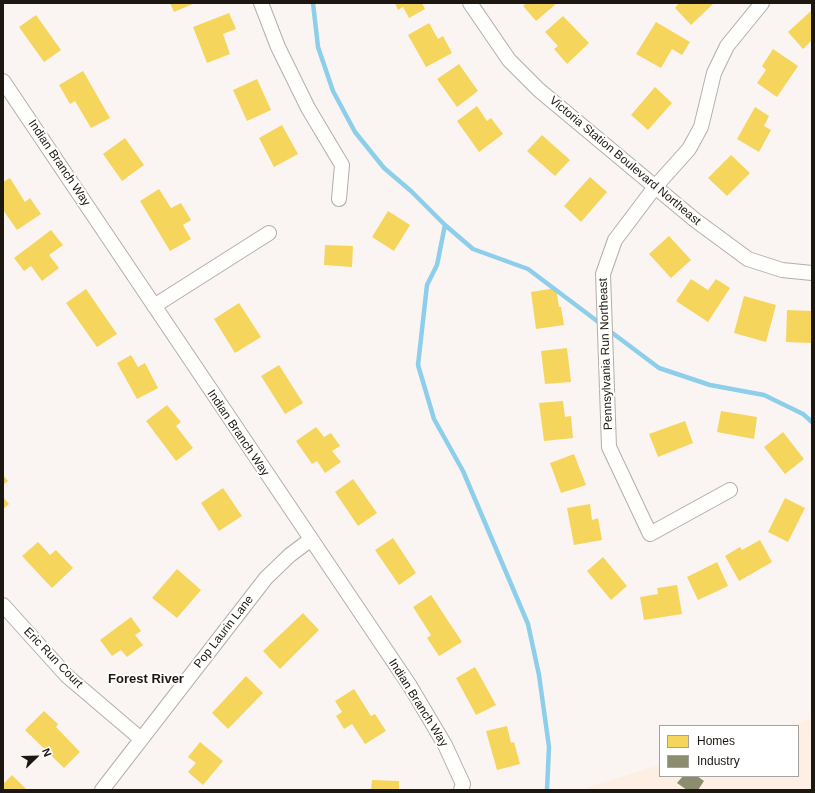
<!DOCTYPE html>
<style>
body{margin:0}
#map{position:relative;width:815px;height:793px;overflow:hidden;background:#faf5f2;font-family:Helvetica,sans-serif}
canvas{display:block}
.frame{position:absolute;inset:0;border:4px solid #1d1711;pointer-events:none}
.legend{position:absolute;left:659px;top:725px;width:140px;height:52px;box-sizing:border-box;background:#fff;border:1px solid #a5a2a0;margin:0;padding:5px 7px;list-style:none;font-size:12px;color:#1d1711}
.legend li{display:flex;align-items:center;gap:8px;height:20px}
.legend b{width:20px;border:1px solid #a5a2a0}
.north{position:absolute;left:16px;top:737px;width:40px;height:40px;-webkit-text-stroke:3px #fff;paint-order:stroke;rotate:67deg;font-size:11px;font-weight:700;line-height:16px;text-align:center;color:#1d1711}
.north::after{content:'';display:block;margin:auto;width:14px;height:18px;background:#1d1711;clip-path:polygon(50% 0,100% 100%,50% 72%,0 100%)}
</style>
<div id="map">
<canvas width="815" height="793"></canvas>
<div class="frame"></div>
<ul class="legend">
<li><b style="height:11px;background:#f6d55c"></b>Homes</li>
<li><b style="height:11px;background:#8c8c6e"></b>Industry</li>
</ul>
<div class="north">N</div>
</div>
<script>
const ctx = document.querySelector('canvas').getContext('2d');
ctx.lineJoin = 'round';
function fillPath(path, color) {
  ctx.fillStyle = color;
  ctx.fill(path, 'evenodd');
}
function poly(rows) {
  const path = new Path2D();
  for (const r of rows) {
    path.moveTo(r[0], r[1]);
    for (let i = 2; i < r.length; i += 2) path.lineTo(r[i], r[i + 1]);
  }
  return path;
}
function stroke(path, color, width, dash) {
  ctx.strokeStyle = color;
  ctx.lineWidth = width;
  ctx.lineCap = dash ? 'butt' : 'round';
  ctx.setLineDash(dash || []);
  ctx.stroke(path);
}
function label(font, color, halo, rows, align = 'center') {
  ctx.font = font + ' Helvetica,sans-serif';
  ctx.lineWidth = 4;
  ctx.setLineDash([]);
  ctx.textBaseline = 'middle';
  ctx.strokeStyle = halo;
  ctx.fillStyle = color;
  for (const [text, x, y, turn = 0] of rows) {
    ctx.save();
    ctx.translate(x, y);
    ctx.rotate((+turn || 0) * Math.PI / 180);
    ctx.textAlign = isNaN(turn) ? turn : align;
    if (halo) ctx.strokeText(text, 0, 0);
    ctx.fillText(text, 0, 0);
    ctx.restore();
  }
}
fillPath(poly([
 [812,718,812,790,587,790,587,787,660,765,660,776,798,776,798,726,787,726]
]), '#fdefe4');
fillPath(poly([
 [170,3,195,3,174,12],
 [395,3,422,3,425,9,409,18,403,7,398,10],
 [526,3,557,3,536,21,523,6],
 [679,3,714,3,691,25,675,8],
 [812,10,812,40,803,49,788,32],
 [229,13,236,29,223,34,230,54,207,63,193,27],
 [36,15,61,50,44,62,19,27],
 [563,16,589,43,567,64,554,49,558,46,545,32],
 [656,22,690,42,682,55,672,49,661,68,636,54],
 [429,23,438,39,443,36,452,53,426,67,408,35],
 [773,49,798,66,777,97,757,83,766,70,762,66],
 [459,64,478,91,457,107,437,79],
 [83,71,110,118,91,128,75,101,70,104,59,85],
 [257,79,271,110,247,121,233,90],
 [655,87,672,103,648,130,631,115],
 [477,106,487,121,491,118,503,134,479,152,457,121],
 [755,107,769,116,764,126,771,130,759,152,737,139],
 [282,125,298,154,274,167,259,138],
 [542,135,570,160,555,176,527,151],
 [125,138,144,165,122,181,103,154],
 [731,155,750,173,727,196,708,178],
 [590,177,607,192,581,222,564,206],
 [10,178,25,202,30,198,41,214,17,230,3,210,3,182],
 [159,189,171,208,181,203,191,220,183,225,191,239,170,251,140,201],
 [388,211,410,225,394,251,372,237],
 [51,230,63,245,49,255,59,268,42,281,31,266,24,271,14,258],
 [669,236,691,260,671,278,649,254],
 [325,245,353,246,352,267,324,265],
 [691,279,708,290,716,279,730,288,708,322,676,301],
 [556,288,559,307,561,307,564,325,536,329,531,292],
 [86,289,117,334,97,347,66,303],
 [744,296,776,305,766,342,734,333],
 [239,303,261,337,235,353,214,319],
 [787,310,812,311,812,343,786,342],
 [567,348,571,382,545,384,541,351],
 [131,355,138,367,145,363,158,388,137,399,117,363],
 [279,365,303,403,285,414,261,376],
 [563,401,565,417,571,416,573,438,544,441,539,403],
 [167,405,181,422,176,426,193,448,176,461,146,421],
 [721,411,757,417,754,439,717,432],
 [685,421,693,443,658,457,649,434],
 [316,427,324,437,331,433,340,446,332,451,341,462,325,473,317,461,312,464,296,441],
 [783,432,804,459,785,474,764,447],
 [574,454,586,485,561,493,550,463],
 [3,475,8,481,3,485],
 [353,479,377,513,358,526,335,492],
 [223,488,242,516,219,531,201,503],
 [3,497,9,504,3,509],
 [785,498,805,508,788,542,768,532],
 [590,504,592,520,598,518,602,540,574,545,567,508],
 [393,538,416,573,399,585,375,550],
 [760,540,772,562,739,581,725,556,740,547,742,550],
 [38,542,50,555,56,550,73,568,52,588,22,556],
 [603,557,627,586,611,600,587,571],
 [717,562,728,586,698,600,687,577],
 [177,569,201,590,177,618,152,598],
 [677,585,682,614,644,620,640,597,658,594,657,588],
 [431,595,462,642,439,656,427,638,431,635,413,607],
 [303,613,319,630,280,669,263,651],
 [131,617,141,631,135,635,143,645,127,657,121,650,112,656,100,640],
 [475,667,496,705,476,715,456,678],
 [246,676,263,693,228,729,212,713],
 [354,689,371,716,375,714,386,731,365,744,352,724,344,729,336,716,342,712,335,701],
 [44,711,58,724,56,727,80,752,64,768,25,730],
 [507,726,511,743,514,742,520,764,497,770,486,731],
 [200,742,223,761,203,785,188,772,196,763,188,757],
 [12,775,27,790,3,790,3,784],
 [372,780,399,781,399,790,371,790]
]), '#f6d55c');
fillPath(poly([
 [683,776,697,776,704,781,698,790,687,790,677,783]
]), '#8c8c6e');
stroke(poly([
 [313,3,318,47,333,91,355,132,384,168,411,191,445,225,473,249,528,269,601,324],
 [445,225,437,265,427,285,418,365,434,419,463,471,528,624,539,675,549,747,547,790],
 [607,329,659,368,710,385,764,395,803,414,812,422]
]), '#8dceeb', 4.5);
const minor = poly([
 [261,3,278,47,308,108,342,165,339,199],
 [470,3,509,60,539,90,695,220,748,259,782,270,812,273],
 [3,81,410,686,445,745,463,784,461,790],
 [154,306,269,233],
 [730,490,650,534,609,447,603,274,615,240,655,187,689,149,701,127,714,73,727,46,762,3],
 [3,605,67,676,141,739],
 [102,790,266,578,290,555,310,540]
]);
stroke(minor, '#b3aea9', 16);
stroke(minor, '#fefefd', 14);
label('12px', '#1d1711', '#fff', [
 ["Victoria Station Boulevard Northeast",625,161,40],
 ["Indian Branch Way",59,163,56],
 ["Pennsylvania Run Northeast",606,354,-92],
 ["Indian Branch Way",238,433,56],
 ["Pop Laurin Lane",224,632,-52],
 ["Eric Run Court",53,658,46],
 ["Indian Branch Way",418,703,58]
]);
label('bold 13px', '#1d1711', '#fff', [
 ["Forest River",146,679]
]);
</script>
